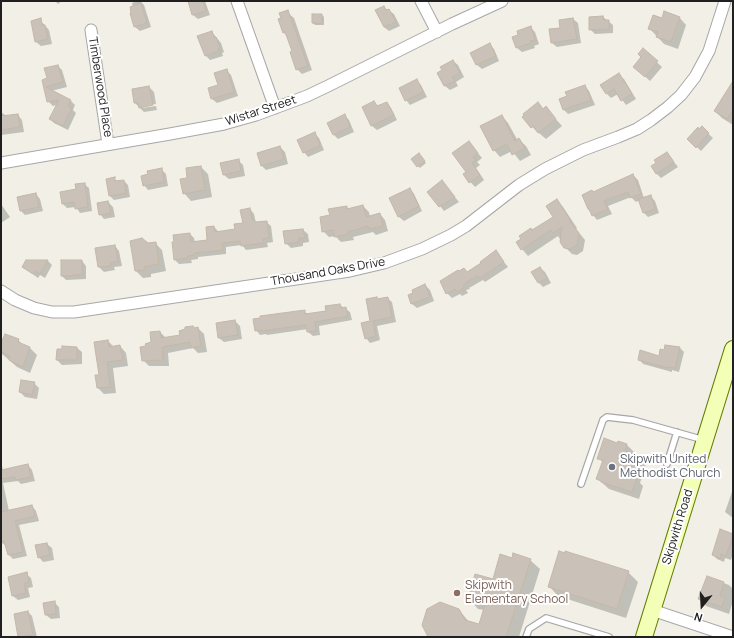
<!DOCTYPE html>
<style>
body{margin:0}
#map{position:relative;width:734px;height:638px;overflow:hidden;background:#f1efe6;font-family:Manrope,sans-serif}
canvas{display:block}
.frame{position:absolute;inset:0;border:2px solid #202020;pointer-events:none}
.north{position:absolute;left:682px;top:586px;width:40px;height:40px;-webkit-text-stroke:3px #fff;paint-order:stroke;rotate:198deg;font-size:11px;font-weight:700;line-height:16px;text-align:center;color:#202020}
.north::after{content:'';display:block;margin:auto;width:14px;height:18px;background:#202020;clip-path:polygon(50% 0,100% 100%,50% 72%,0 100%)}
</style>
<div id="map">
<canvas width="734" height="638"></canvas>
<div class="frame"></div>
<div class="north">N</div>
</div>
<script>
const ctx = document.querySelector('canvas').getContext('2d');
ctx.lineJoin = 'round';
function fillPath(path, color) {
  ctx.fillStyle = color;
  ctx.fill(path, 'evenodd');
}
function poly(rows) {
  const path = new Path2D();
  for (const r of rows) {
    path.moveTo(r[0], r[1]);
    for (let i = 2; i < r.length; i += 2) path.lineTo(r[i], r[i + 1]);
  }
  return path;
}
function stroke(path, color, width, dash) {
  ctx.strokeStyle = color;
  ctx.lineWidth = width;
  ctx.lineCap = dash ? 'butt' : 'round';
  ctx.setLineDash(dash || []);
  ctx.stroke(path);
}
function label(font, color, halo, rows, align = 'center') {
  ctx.font = font + ' Manrope,sans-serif';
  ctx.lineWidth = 4;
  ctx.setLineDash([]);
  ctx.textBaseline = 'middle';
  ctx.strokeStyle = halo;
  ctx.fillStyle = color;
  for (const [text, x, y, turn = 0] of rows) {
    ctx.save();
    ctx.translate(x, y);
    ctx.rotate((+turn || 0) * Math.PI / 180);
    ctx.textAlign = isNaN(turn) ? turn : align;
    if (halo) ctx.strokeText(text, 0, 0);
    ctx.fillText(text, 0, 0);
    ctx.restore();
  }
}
fillPath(poly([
 [55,1,62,1,58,4],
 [137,1,140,1,144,5,151,27,140,31,135,27,131,14,133,7,132,3],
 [189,1,205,1,210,15,198,19,193,15],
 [383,7,394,14,400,26,389,31,384,27,377,10],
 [289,14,294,18,312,70,302,74,297,69,293,52,288,37,284,33],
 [313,15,322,15,324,17,324,25,315,25,313,23],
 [603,17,613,25,613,33,595,34,590,29],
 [679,17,686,25,678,49,664,44,650,29,662,19],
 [573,19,578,23,581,43,557,47,552,43],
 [40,20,49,30,52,44,41,46,36,42],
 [530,27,535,32,539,44,534,46,535,48,522,52,517,48,514,37,519,35],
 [212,32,221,43,224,52,222,53,223,56,210,60,206,56],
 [489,44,494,49,499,61,482,69,477,65,472,53],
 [643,50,662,67,650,81,639,71],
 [453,61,458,65,464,77,456,82,458,86,450,90,445,86,439,73,443,71],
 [58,66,62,70,67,87,51,91,71,101,75,105,73,110,76,113,68,130,54,123,50,119,57,105,53,106,48,101,43,81,48,79],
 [226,70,231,75,238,96,217,103,212,99],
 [619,75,624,79,636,99,626,105,618,94,611,98,607,94],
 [417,81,421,85,427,97,410,105,406,100],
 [585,86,589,91,595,105,568,114,564,110],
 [149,87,154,92,156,104,140,106,142,108,156,106,157,110,144,112,135,103],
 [733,93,733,125,722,118,715,111],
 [374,102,379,107,387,103,391,108,397,120,377,130,372,126,363,107],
 [546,108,562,126,546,139,532,127],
 [1,110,1,112,8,117,18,115,22,120,24,132,1,135],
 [345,116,349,120,354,132,338,139,334,135],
 [502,116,508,123,518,141,519,140,526,146,531,155,520,161,512,151,500,157,494,150],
 [702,128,713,138,701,151,689,139],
 [315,134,319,138,324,150,308,157,304,152],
 [469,142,482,158,477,162,480,165,476,168,484,180,475,187,464,175,467,172],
 [280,147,285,152,288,164,266,170,261,165],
 [667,153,678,167,661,178,656,173],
 [421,156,426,163,420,168,418,166],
 [238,160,243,165,245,176,229,179,224,175,221,164],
 [201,167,208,174,212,197,191,201,184,193],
 [161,169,166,174,168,186,148,190,144,185],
 [633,175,638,180,644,198,650,196,655,201,659,213,648,217,644,213,640,200,636,202,631,197,608,206,612,214,597,220,588,209,593,193],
 [114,179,118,182,124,181,128,185,130,197,114,200,110,196],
 [442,182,459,202,444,211,440,206],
 [84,184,89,188,92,211,80,213,76,207,67,208,62,203],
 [410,189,414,194,422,211,404,221,399,217,391,198],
 [36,194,40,199,43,211,25,215,20,210],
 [557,200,563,207,577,228,576,229,585,240,583,251,577,255,572,254,565,247,558,236,528,256,522,249,533,231,555,217],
 [108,202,113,207,115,217,104,219,100,214],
 [1,204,10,217,1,223],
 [363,206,369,212,370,217,380,214,385,220,388,231,376,235,373,232,353,237,354,240,341,242,335,236,329,237,323,231,331,216,346,207,349,209],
 [250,209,254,214,256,223,266,222,271,226,273,242,267,243,268,247,246,250,242,245,226,247,226,254,198,257,198,259,191,260,192,263,179,264,175,260,173,243,190,234,194,238,195,243,209,241,214,227,219,232,236,230,244,224],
 [303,230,308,234,309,242,303,243,303,246,291,248,286,243],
 [155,243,162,250,166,271,151,274,151,277,143,278,136,271,148,244],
 [115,246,119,251,122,266,114,267,115,270,104,272,99,267],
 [496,252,508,267,485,282,483,280,469,288,470,289,466,290,468,293,462,296,460,294,452,298,447,293,459,272,464,269,468,273,482,263],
 [27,261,48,261,52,265,45,278,40,275,38,278,23,267],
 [82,261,86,266,86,279,66,280,62,276],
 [540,268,545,272,551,283,543,287,539,283,533,272],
 [425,285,430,290,434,301,417,308,412,304,414,293],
 [387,298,392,302,396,322,377,326,380,340,370,343,366,338,371,322,367,300],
 [340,305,350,312,352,320,319,326,320,335,313,336,308,332,308,329,267,335,266,334,260,335,256,330,304,311,308,315,327,312],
 [235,321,240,326,242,339,224,342,219,338],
 [198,328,204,334,207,352,198,353,193,348,168,353,169,366,149,366,143,360,147,347,152,343,160,332,166,338,181,336],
 [18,340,23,345,30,348,37,355,30,373,17,367,1,353,1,346],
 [108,341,114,347,120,346,126,353,128,366,113,368,116,393,104,394,98,388,96,376,100,376],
 [673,346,680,348,684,352,679,372,672,370,672,372,643,364,639,359,659,357,664,352,673,348],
 [77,348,82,352,82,364,62,365,57,360],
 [34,383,39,388,37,399,25,397,20,392],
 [618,444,627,445,634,452,633,455,639,457,646,464,640,483,643,486,639,499,609,489,598,479,603,463,599,458],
 [1,460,3,471,28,465,32,470,35,481,21,484,18,481,3,483,9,511,32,506,36,511,39,521,19,525,27,556,13,559,9,555,6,546,1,542],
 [733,489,733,518,725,512],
 [733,535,733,554,731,560,725,558,724,562,717,559,713,555],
 [47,544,52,548,54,560,43,562,39,557],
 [513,559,530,560,540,569,519,637,429,637,459,610,470,623,479,625,484,610,478,609,469,599,493,580],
 [628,572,638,582,626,618,558,596,549,586],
 [26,574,31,578,33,587,28,588,30,597,18,600,13,596],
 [707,577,729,585,733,589,733,601,729,614,706,606,699,599],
 [54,602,59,607,60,618,51,619,46,615],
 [28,612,32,616,37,637,19,637,15,614]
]), '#0003');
const building = poly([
 [188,1,203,1,206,11,192,15,188,1],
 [141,3,147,23,134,27,130,13,131,13,130,7,141,3],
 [384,6,386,10,389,9,396,22,384,27,375,10,384,6],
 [288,10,308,66,296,70,290,52,292,51,285,32,283,33,278,19,281,18,279,13,288,10],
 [664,11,680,17,671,42,656,37,658,32,648,29,653,15,662,18,664,11],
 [312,14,322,14,322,24,312,23,312,14],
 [603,16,604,20,609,20,609,29,589,30,589,17,603,16],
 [41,18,42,25,45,25,48,39,35,42,31,21,41,18],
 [573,18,577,39,551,43,549,29,560,28,559,20,573,18],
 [531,26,535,40,530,41,531,43,516,48,512,37,518,35,517,31,531,26],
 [212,31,214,38,216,37,220,48,218,49,219,51,205,56,197,36,212,31],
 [490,43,496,56,476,65,470,53,490,43],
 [643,48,658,61,645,77,633,67,641,57,638,54,643,48],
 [453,60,460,73,452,77,455,81,444,86,437,73,442,70,440,67,453,60],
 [58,65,63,82,46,87,71,100,68,106,72,108,63,126,49,119,59,100,47,102,42,80,47,78,44,68,58,65],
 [227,69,234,92,211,99,208,88,218,85,214,73,227,69],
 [619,73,632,94,621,101,614,89,606,94,600,85,619,73],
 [417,79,423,92,405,101,399,88,417,79],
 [733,81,733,110,727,119,714,111,733,81],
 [585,85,591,100,563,110,559,99,567,96,565,92,585,85],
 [149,86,153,105,139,108,138,103,134,103,132,89,149,86],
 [374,101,377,106,387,102,394,115,371,126,362,107,374,101],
 [538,102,543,109,546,106,556,119,538,133,533,126,531,128,522,117,524,115,523,114,538,102],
 [18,114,20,127,1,130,1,116,18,114],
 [345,114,350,127,333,135,327,123,345,114],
 [502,115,515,141,519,138,525,148,512,155,507,144,493,151,480,126,502,115],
 [702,126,709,133,696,148,687,139,698,127,699,129,702,126],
 [315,132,320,146,303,153,297,140,315,132],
 [469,141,478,153,473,157,476,160,472,163,480,175,469,183,463,174,466,172,452,153,469,141],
 [280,146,284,159,261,166,257,153,280,146],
 [667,152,674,162,656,174,651,166,656,163,654,160,667,152],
 [419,153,425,161,417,167,411,159,419,153],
 [239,159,241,171,223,175,220,163,239,159],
 [201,166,205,190,183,194,180,179,187,178,186,168,201,166],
 [162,168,164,182,143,186,141,176,148,174,147,171,162,168],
 [633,174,641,194,630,198,628,192,604,201,608,209,592,216,589,209,588,209,582,195,592,190,593,192,633,174],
 [115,177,115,181,124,180,126,193,109,196,106,179,115,177],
 [442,180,455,197,439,207,427,192,442,180],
 [85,183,88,207,75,209,74,202,62,204,60,192,76,189,75,184,85,183],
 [410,188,419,206,398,217,389,198,410,188],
 [36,193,39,207,20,211,17,197,36,193],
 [651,195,655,209,643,213,638,199,651,195],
 [557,199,571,221,570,222,579,233,577,245,570,249,564,248,560,242,562,227,553,233,551,230,521,250,516,242,521,239,519,236,531,228,532,230,553,217,546,206,557,199],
 [108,201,111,213,99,215,97,203,108,201],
 [363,205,366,217,380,213,383,226,369,229,368,226,348,232,349,234,334,237,333,230,322,232,320,217,330,215,328,209,347,206,347,209,363,205],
 [250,208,252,220,254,220,255,222,267,221,269,238,263,239,264,243,241,246,240,241,222,243,223,250,194,253,194,255,188,256,188,258,174,260,172,242,174,242,173,235,190,233,191,242,207,240,206,227,214,226,215,232,235,229,234,224,243,223,240,210,250,208],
 [303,229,305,238,299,238,299,242,285,244,283,231,303,229],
 [142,238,148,243,156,242,159,264,144,267,145,270,135,271,130,241,142,238],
 [115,245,118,261,110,263,111,266,98,267,95,248,115,245],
 [496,250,504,262,480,278,478,276,465,283,466,284,463,286,464,288,457,292,455,289,446,294,440,281,458,270,459,271,464,268,467,272,481,263,480,262,496,250],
 [26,260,48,260,40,274,35,271,33,274,22,267,26,260],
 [61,260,82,260,82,275,72,275,72,276,61,276,61,260],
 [540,267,547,278,538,283,531,272,540,267],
 [425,284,430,297,411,304,408,295,413,293,412,290,425,284],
 [377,297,377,299,388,297,392,317,373,321,376,336,365,339,361,323,370,321,366,299,377,297],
 [340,304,341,308,346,307,348,316,315,322,316,331,307,332,306,325,262,331,262,330,255,331,253,319,260,318,260,316,305,310,305,314,326,311,325,306,340,304],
 [235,320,238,335,218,338,216,323,235,320],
 [193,326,194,328,198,327,201,346,191,348,190,342,162,347,163,360,142,361,140,347,146,346,145,344,151,342,150,332,160,331,161,338,180,335,179,331,185,329,185,327,193,326],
 [5,334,19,339,18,342,30,347,23,367,9,360,10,356,1,352,1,343,5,334],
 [108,340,109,347,120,345,123,360,107,362,110,387,97,388,95,375,99,375,94,342,108,340],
 [665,345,680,347,675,368,668,367,668,368,638,360,640,350,659,356,660,349,664,350,665,345],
 [62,346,77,347,77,360,56,360,57,349,62,349,62,346],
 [21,380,35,382,32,395,19,392,21,380],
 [604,438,617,443,618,441,627,444,625,451,640,456,633,477,637,478,632,492,601,482,601,481,596,479,603,460,597,459,604,438],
 [28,464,31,477,16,480,15,477,1,479,1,470,28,464],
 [32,505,35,516,15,521,23,552,8,555,4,541,1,542,1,512,32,505],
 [720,529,733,534,733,536,726,556,721,554,720,558,712,555,720,529],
 [47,543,50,555,38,558,35,545,47,543],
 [559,551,565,553,565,551,629,571,617,609,548,587,559,551],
 [513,553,531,559,506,637,428,637,422,625,427,609,440,602,459,609,465,620,479,624,485,605,468,599,475,574,493,579,500,554,512,558,513,553],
 [27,572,29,582,24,584,26,593,12,596,8,577,27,572],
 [707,576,724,582,720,596,725,598,722,607,698,599,707,576],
 [55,601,56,614,45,615,43,603,55,601],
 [28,611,33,635,18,637,14,614,28,611]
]);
fillPath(building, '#cac2b8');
stroke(building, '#c4b7a7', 1);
const service = poly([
 [667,464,677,432],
 [581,484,603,420,607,417,633,420,704,440],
 [526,637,529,629,546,618,609,637]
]);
const minor = poly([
 [237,1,275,108],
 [421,1,437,32],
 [91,30,108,144],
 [1,163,170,134,224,124,256,115,307,96,328,86,452,24,502,1],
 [1,291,15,300,34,308,52,312,74,312,350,271,384,263,422,249,451,235,466,226,519,185,545,169,583,150,618,137,637,129,651,120,668,107,681,95,695,77,709,51,725,1],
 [652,610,733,637]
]);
const secondary = poly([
 [644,637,733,349]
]);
stroke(service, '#a7a7a7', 8);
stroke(minor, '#a7a7a7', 13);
stroke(secondary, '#637e00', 18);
stroke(service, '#fff', 5.5);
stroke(minor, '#fff', 11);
stroke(secondary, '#f3ffb6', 16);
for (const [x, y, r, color] of [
 [612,467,4,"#6b7280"],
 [457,593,4,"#8d6e63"]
]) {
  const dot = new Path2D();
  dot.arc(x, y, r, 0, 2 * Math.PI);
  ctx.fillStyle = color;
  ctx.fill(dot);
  stroke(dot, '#fff', 1.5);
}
label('12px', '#202020', '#fff', [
 ["Timberwood Place",100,87,81],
 ["Wistar Street",261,111,-18],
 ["Thousand Oaks Drive",328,272,-10],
 ["Skipwith Road",678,527,-73]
]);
label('12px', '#5b616d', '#fff', [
 ["Skipwith United",620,460],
 ["Methodist Church",620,474]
], 'left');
label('12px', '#785e54', '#fff', [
 ["Skipwith",465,586],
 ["Elementary School",465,600]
], 'left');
</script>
